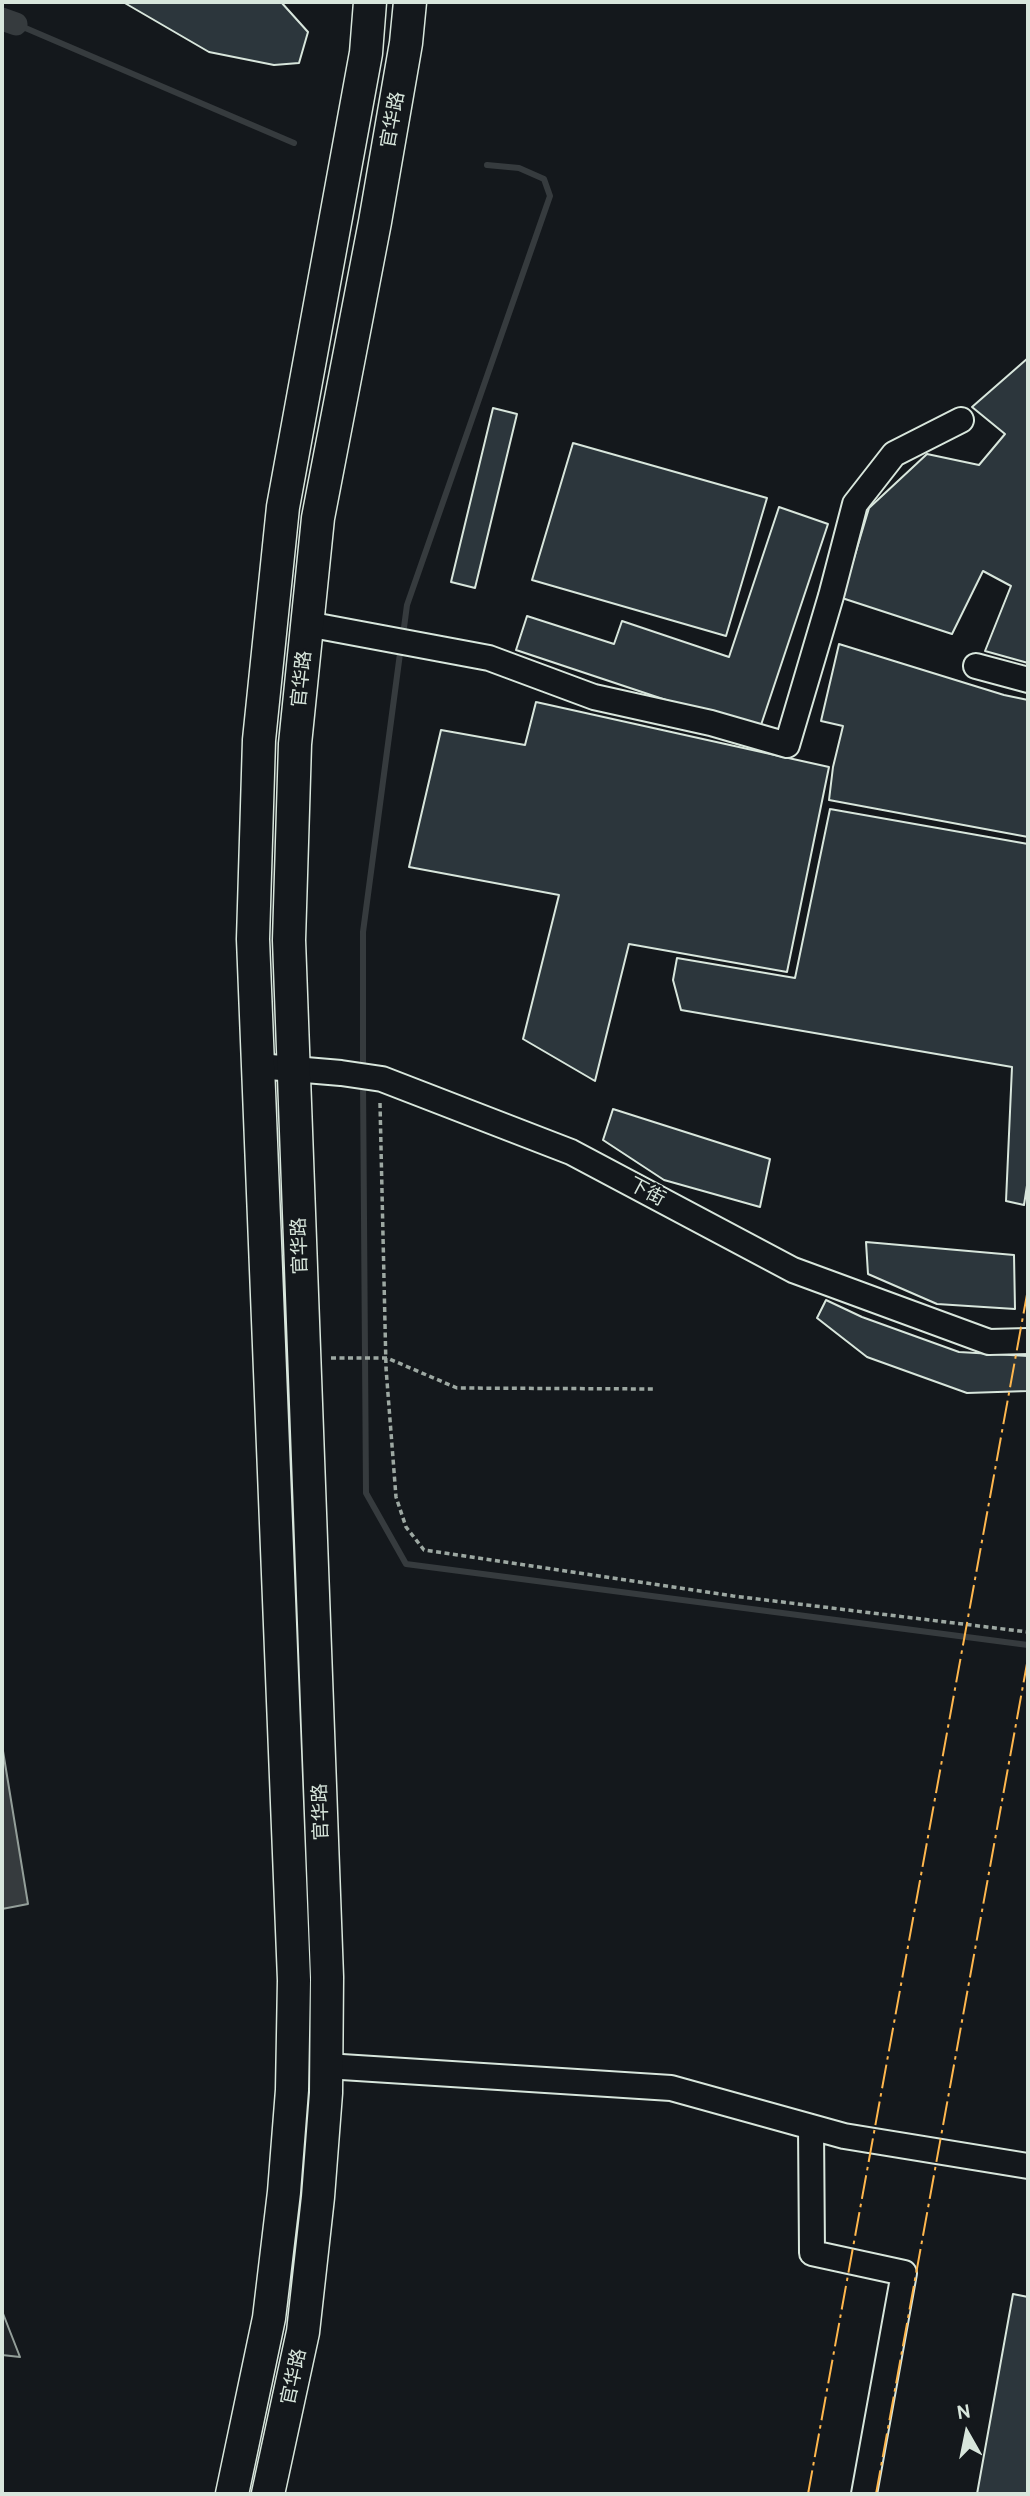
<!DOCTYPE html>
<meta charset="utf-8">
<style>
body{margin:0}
#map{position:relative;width:1030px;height:2496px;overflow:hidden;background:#14181c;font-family:Cabin,sans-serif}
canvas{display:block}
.frame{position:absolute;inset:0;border:4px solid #d8e6dc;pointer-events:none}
.north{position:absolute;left:932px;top:2398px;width:70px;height:70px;-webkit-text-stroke:5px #14181c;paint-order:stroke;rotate:351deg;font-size:19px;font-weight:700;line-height:28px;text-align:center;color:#d8e6dc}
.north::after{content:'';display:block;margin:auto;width:24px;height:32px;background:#d8e6dc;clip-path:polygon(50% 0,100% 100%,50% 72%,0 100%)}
</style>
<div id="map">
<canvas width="1030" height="2496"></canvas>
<div class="frame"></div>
<div class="north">N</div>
</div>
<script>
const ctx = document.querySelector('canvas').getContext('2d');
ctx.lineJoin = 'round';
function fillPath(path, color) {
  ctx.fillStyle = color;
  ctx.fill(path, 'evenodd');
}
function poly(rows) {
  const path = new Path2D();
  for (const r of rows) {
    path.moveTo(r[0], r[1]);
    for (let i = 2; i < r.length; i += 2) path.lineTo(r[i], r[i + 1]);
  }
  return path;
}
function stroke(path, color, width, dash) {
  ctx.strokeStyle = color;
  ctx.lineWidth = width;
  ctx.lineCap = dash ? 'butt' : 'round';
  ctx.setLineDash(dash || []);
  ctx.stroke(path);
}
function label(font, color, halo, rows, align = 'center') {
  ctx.font = font + ' Cabin,"Noto Sans SC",sans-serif';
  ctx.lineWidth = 5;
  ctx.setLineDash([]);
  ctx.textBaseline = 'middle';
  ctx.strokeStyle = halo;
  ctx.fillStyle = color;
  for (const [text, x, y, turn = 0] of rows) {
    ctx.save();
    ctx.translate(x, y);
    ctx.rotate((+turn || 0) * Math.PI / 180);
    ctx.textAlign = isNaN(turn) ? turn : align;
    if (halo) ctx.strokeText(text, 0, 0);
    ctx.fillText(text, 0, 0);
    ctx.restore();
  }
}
const green = poly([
 [2,2311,20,2357,2,2355,2,2311]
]);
fillPath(green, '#202428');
stroke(green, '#939e99', 2);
const water = poly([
 [2,1745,28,1904,2,1909,2,1745]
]);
fillPath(water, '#363b3e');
stroke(water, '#939e99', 2);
stroke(poly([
 [16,24,294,143],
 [403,635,407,605,550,196,544,179,519,168,487,165],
 [363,1070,363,932,401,646],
 [363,1081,366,1493,406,1564,1028,1645]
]), '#363b3e', 6);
stroke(poly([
 [2,19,16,24]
]), '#363b3e', 23);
const building = poly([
 [123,2,281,2,308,32,299,63,274,65,209,52,123,2],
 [1028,358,1028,663,985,651,1011,586,983,571,952,634,842,598,869,508,927,454,979,465,1005,434,972,407,1028,358],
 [493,408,517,414,475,588,451,582,493,408],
 [573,443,767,498,726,636,532,580,573,443],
 [779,507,828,524,759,731,516,650,527,616,614,644,622,621,729,657,779,507],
 [839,644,1004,695,1028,700,1028,837,829,800,833,767,843,726,821,721,839,644],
 [536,702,829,767,787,972,629,944,595,1081,523,1039,559,895,409,867,441,730,525,745,536,702],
 [830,809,1028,844,1028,1179,1024,1205,1006,1201,1012,1067,681,1010,673,980,677,958,795,978,830,809],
 [613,1109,770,1159,760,1207,664,1180,603,1140,613,1109],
 [866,1242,1014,1255,1015,1309,937,1304,868,1274,866,1242],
 [826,1300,862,1317,959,1352,1028,1356,1028,1391,967,1393,867,1357,817,1318,826,1300],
 [1013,2294,1028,2297,1028,2494,977,2494,1013,2294]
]);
fillPath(building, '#2c363c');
stroke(building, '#d8e6dc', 2);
const minor = poly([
 [307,624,489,658,594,697,711,723,787,745,831,596,855,504,894,454,961,420],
 [976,666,1028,680],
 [258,1066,341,1073,382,1079,571,1152,793,1270,989,1342,1028,1341],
 [326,2066,671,2088,844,2136,1028,2166],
 [811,2127,812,2253,904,2273,864,2494]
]);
const major = poly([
 [232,2494,269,2318,284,2192,292,2090,294,1980,253,939,259,740,283,507,366,53,370,2],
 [268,2494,303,2332,318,2197,326,2093,327,1977,289,940,295,744,318,518,375,222,406,43,410,2]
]);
stroke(minor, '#d8e6dc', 28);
stroke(major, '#d8e6dc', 35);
stroke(poly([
 [380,1103,386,1368,396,1497,406,1527,424,1550,733,1596,1028,1632],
 [331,1358,387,1358,457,1388,655,1389]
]), '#9da8a2', 3.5, [5, 3.5]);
stroke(minor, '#14181c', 24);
stroke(major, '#14181c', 32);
stroke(poly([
 [808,2494,1028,1289],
 [876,2494,1028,1658]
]), '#ffb74d', 2, [24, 5, 3.5, 5]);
label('19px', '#d8e6dc', '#14181c', [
 ["官华路",393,120,-80],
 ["官华路",302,679,-84],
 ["下街",647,1192,28],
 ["官华路",300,1246,-92],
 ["官华路",321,1812,-92],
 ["官华路",294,2377,-78]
]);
</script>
